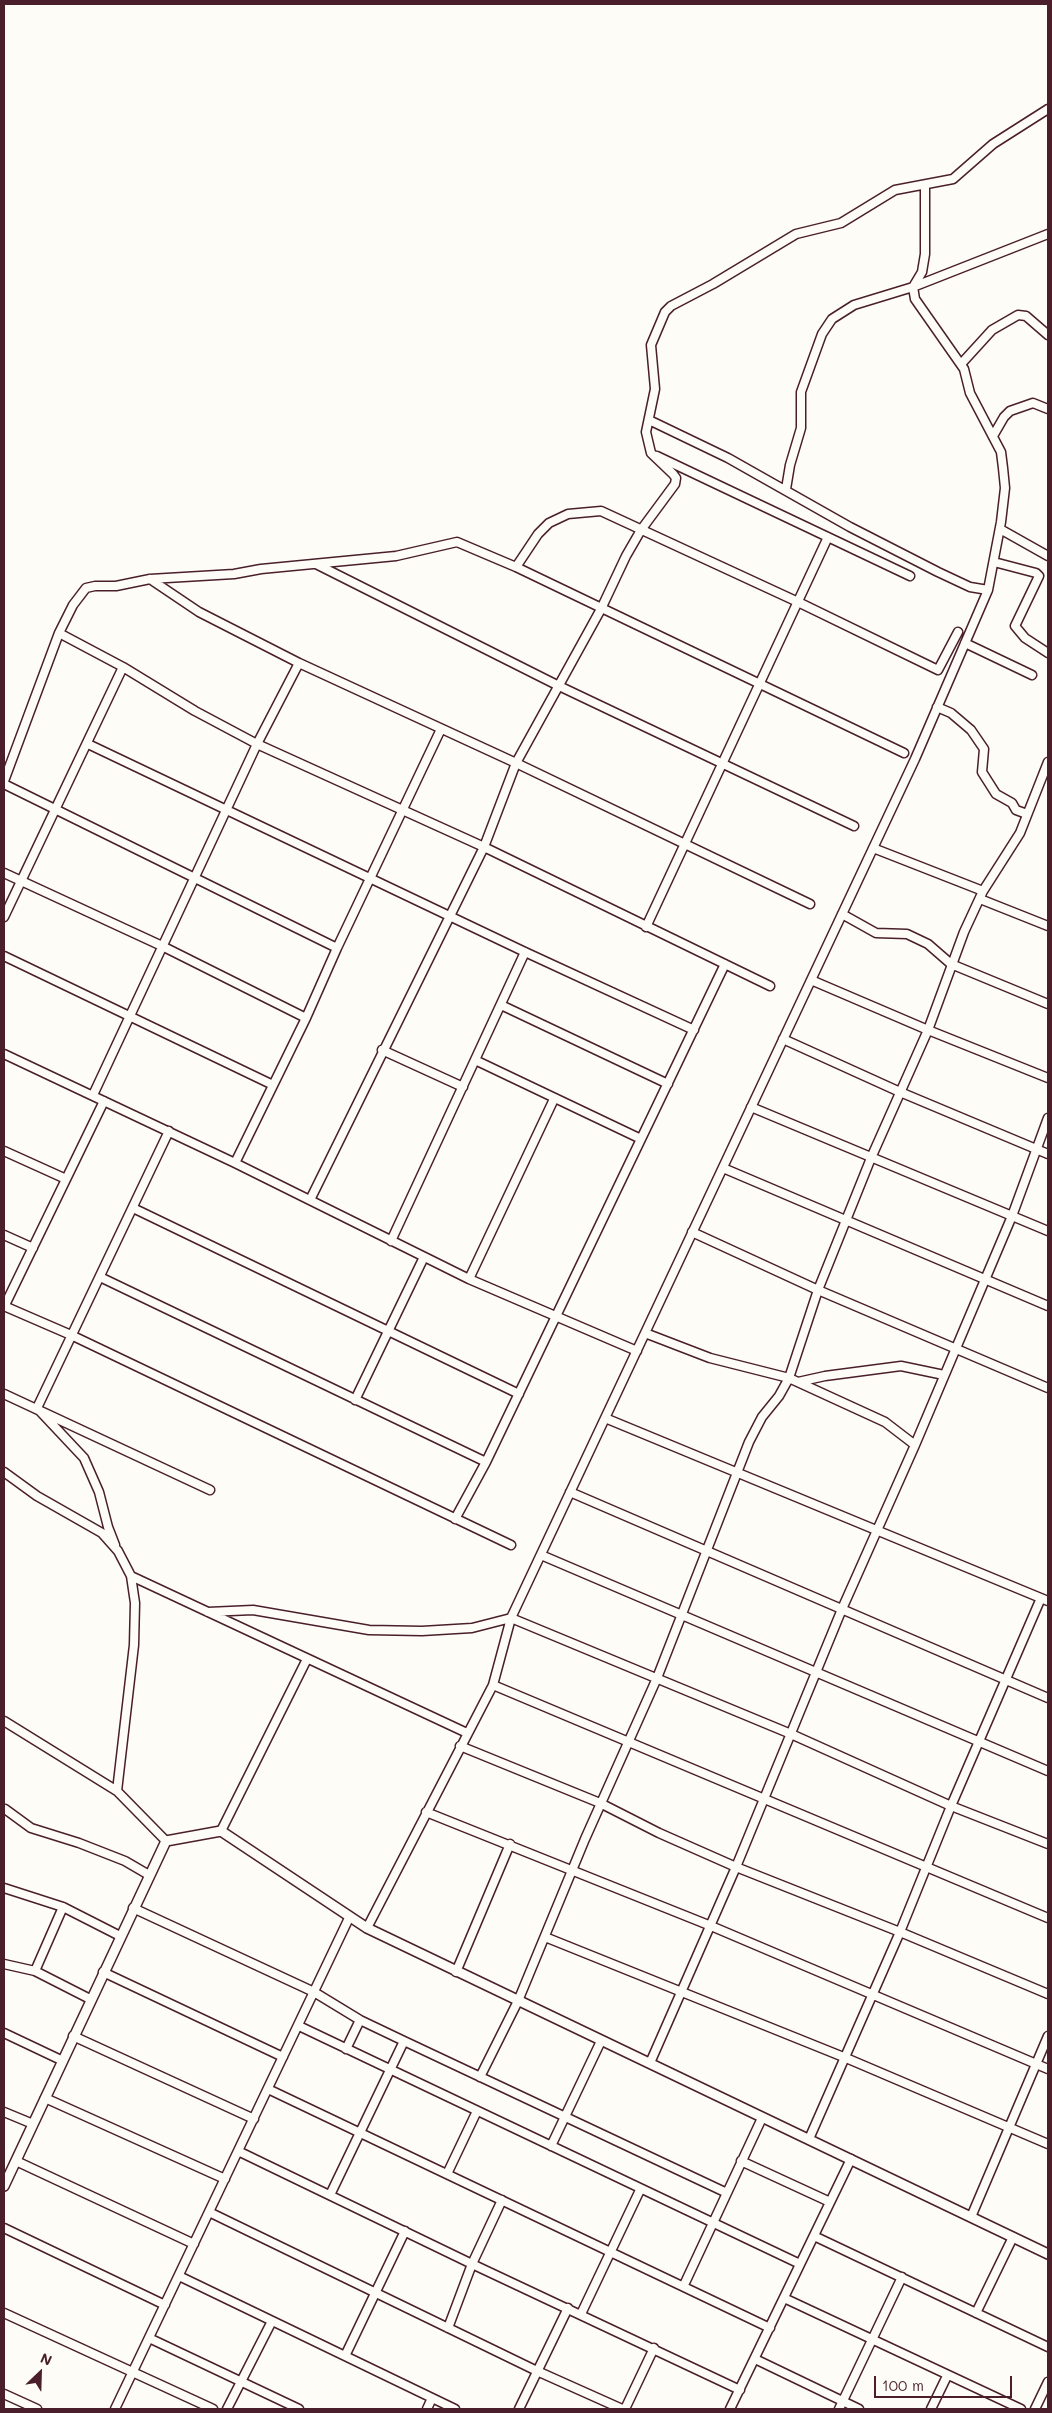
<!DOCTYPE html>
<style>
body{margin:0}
#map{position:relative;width:1052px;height:2413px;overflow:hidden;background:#fdfcf7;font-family:Mali,sans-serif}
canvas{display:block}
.frame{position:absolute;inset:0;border:5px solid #4a1f2b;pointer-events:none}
.north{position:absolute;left:15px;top:2348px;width:50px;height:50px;-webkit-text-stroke:4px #fdfcf7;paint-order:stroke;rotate:24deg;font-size:14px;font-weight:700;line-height:20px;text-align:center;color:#4a1f2b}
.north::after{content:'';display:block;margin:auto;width:18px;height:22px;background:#4a1f2b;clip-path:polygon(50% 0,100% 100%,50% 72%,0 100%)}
.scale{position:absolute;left:874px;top:2376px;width:138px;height:22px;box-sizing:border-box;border:2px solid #4a1f2b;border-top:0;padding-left:6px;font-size:15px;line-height:18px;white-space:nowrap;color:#4a1f2b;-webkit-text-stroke:4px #fdfcf7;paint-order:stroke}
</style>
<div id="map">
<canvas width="1052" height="2413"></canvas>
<div class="frame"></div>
<div class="north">N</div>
<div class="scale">100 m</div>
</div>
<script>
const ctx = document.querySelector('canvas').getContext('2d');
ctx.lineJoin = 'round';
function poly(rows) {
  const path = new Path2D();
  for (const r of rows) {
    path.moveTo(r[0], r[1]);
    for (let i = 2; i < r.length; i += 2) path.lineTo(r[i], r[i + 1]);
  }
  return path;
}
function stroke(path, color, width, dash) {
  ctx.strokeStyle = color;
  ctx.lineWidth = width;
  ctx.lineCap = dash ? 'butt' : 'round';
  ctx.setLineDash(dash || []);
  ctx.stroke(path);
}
const minor = poly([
 [961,364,992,330,1018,315,1026,316,1048,335],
 [649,420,728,458,850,527,938,572,970,587,988,590],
 [993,436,1004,417,1010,411,1033,403,1048,409],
 [657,456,910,576],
 [786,489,790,465,801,428,801,392,822,334,832,319,854,305,913,287,1048,234],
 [1000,529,1048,556],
 [994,562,1036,573,1039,576,1015,626,1025,638,1048,653],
 [316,564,559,686,854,826],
 [516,567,538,534,549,523,568,514,601,511,798,602,938,670,958,632],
 [150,579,199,612,299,663,516,763,810,904],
 [59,633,123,667,195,711,257,744,484,847,770,986],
 [965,643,1032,675],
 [937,707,951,713,971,730,984,749,982,772,996,794,1012,803,1016,810,1027,814],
 [88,744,525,952,694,1030],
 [4,781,59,633,73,605,86,588,95,586,116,586,150,579,234,574,261,569,396,556,457,542,516,567,904,753],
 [4,784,337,948],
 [873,848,983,891],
 [4,873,162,946,306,1018],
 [980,899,1048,926],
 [842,914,876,933,907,934,928,944,951,964,1048,1004],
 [4,917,123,667],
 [646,927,828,537],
 [4,956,273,1085],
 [811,980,928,1030,1048,1078],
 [501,1005,668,1084],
 [783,1039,900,1092,1048,1154],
 [382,1050,463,1087],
 [4,1054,235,1163,469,1279,637,1351],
 [475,1060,641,1139],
 [93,1095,257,744,299,663],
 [751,1107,1048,1231],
 [4,1151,66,1179],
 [235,1163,306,1018,337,948,441,729],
 [723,1168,1048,1306],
 [310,1200,484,847,516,763,601,609,626,556,641,530,675,484,676,478,673,474,651,453,646,432,655,389,651,345,665,312,671,306,713,284,796,234,841,223,895,190,953,179,993,144,1048,109],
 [133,1208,519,1394],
 [692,1232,818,1290,1048,1388],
 [4,1235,33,1248],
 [391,1241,525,952],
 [100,1277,486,1462],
 [469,1279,554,1099],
 [4,1306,71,1335,511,1545],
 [4,1307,104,1101],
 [645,1333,710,1358,789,1378,885,1422,915,1445],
 [798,1382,825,1376,901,1366,944,1375],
 [4,1394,210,1490],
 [355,1400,424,1257],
 [605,1418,1048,1601],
 [4,1472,37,1496,102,1533,118,1551,131,1576,467,1733],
 [570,1492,1048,1698],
 [455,1519,486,1462,725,964],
 [115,1545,108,1527,99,1492,84,1458,37,1408,169,1131],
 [541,1555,1048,1771],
 [208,1612,253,1610,369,1630,422,1631,472,1628,511,1618,791,1734,951,1806,1048,1844],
 [493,1685,1048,1918],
 [4,1721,117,1791,166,1841],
 [460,1746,600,1803,659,1833,736,1867,900,1932,1048,1994],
 [117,1791,134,1645,135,1603,131,1576],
 [5,1809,31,1828,79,1843,125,1861,149,1875],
 [426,1812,711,1926,1048,2069],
 [221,1831,307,1659],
 [4,1888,63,1907,120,1936],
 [133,1908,314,1992,360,2020,404,2041,727,2193],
 [367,1928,493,1685,511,1618,915,759,988,590,1001,522,1005,488,1003,468,1001,452,970,393,964,369,915,299,913,287,922,272,925,254,925,185],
 [545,1937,846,2058,1048,2144],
 [4,1964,35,1971,90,1999],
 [35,1971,63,1907],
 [103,1972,283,2057],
 [456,1972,510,1844],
 [299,2026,800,2264],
 [4,2033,61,2060],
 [73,2036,254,2119],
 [346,2049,360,2020],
 [650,2063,736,1867,842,1609,915,1445,1012,1216,1048,1118],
 [480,2077,518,2001,585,1839,657,1678,749,1442,762,1417,779,1396,789,1378,818,1290,871,1158,928,1030,964,932,983,891,1020,833,1048,762],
 [268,2089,770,2328],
 [45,2098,225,2179],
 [4,2112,33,2124],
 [809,2139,900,1932,951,1806,1041,1598],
 [551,2146,601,2041],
 [238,2151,472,2264,740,2390],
 [16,2161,194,2244],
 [741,2161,830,2202],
 [447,2174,477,2111],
 [330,2195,404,2041],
 [209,2212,537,2371,622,2409],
 [971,2217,1048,2036],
 [4,2228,165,2305],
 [814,2236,1048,2347],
 [179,2276,455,2409],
 [684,2285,762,2118],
 [784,2298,1021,2409],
 [4,2313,213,2409],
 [976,2313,1013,2237],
 [581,2314,640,2190],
 [448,2328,472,2264,502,2200],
 [149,2338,299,2409],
 [345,2356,405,2231],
 [755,2359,859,2409],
 [4,2394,37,2409],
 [115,2409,349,1918],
 [227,2409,272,2321],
 [427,2409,432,2398],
 [519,2409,568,2308],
 [625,2409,654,2348],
 [730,2409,851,2159],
 [839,2409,902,2277],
 [931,2409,947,2376],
 [1035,2409,1048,2382]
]);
const tertiary = poly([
 [4,2186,166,1841,221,1831,367,1928,1048,2254]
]);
stroke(minor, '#4a1f2b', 11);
stroke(tertiary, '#4a1f2b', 12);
stroke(minor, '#fdfcf7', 8);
stroke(tertiary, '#fdfcf7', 9);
</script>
